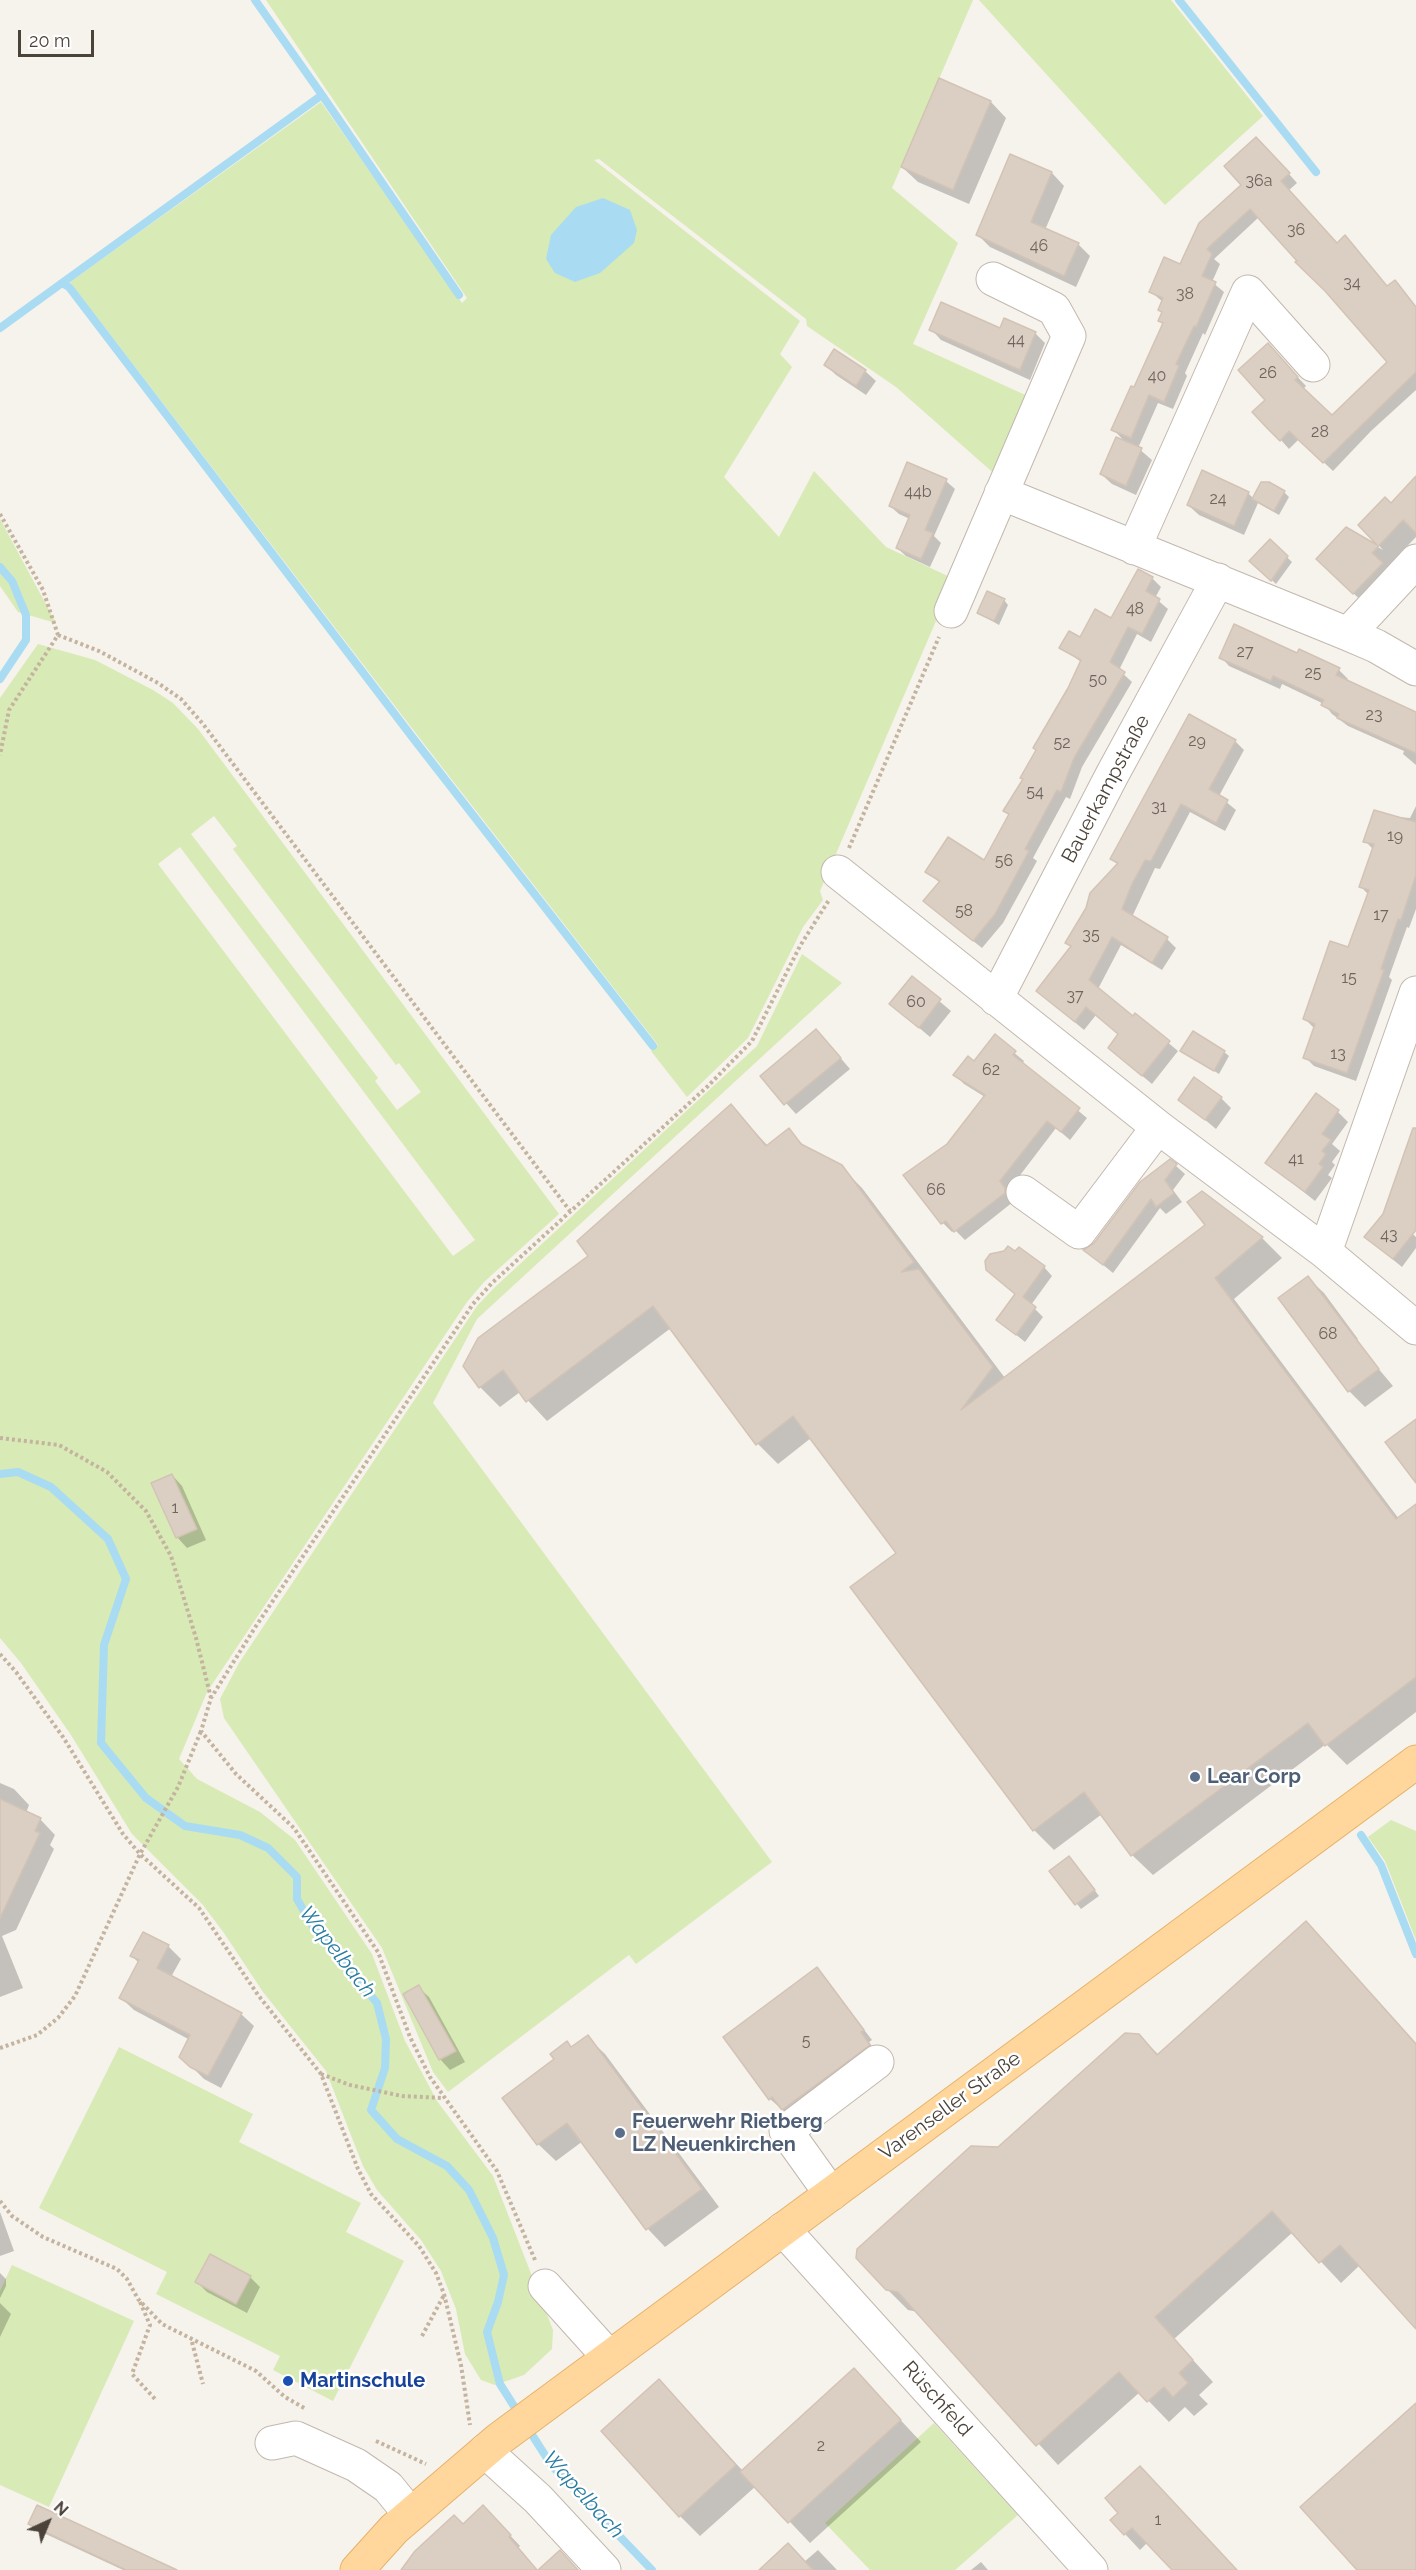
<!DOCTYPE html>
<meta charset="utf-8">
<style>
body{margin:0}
#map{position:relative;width:1416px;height:2570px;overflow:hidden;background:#f6f2ec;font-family:Raleway,sans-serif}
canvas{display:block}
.north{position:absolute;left:18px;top:2492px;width:60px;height:60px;-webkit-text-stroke:4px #fff;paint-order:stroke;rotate:44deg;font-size:16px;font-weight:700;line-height:24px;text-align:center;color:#4b4239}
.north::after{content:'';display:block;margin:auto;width:21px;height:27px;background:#4b4239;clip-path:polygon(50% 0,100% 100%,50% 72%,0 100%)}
.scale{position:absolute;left:18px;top:30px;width:76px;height:27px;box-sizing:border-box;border:3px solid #4b4239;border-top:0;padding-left:8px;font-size:18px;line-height:21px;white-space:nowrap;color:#4b4239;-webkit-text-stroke:4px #fff;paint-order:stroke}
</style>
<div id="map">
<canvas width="1416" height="2570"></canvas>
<div class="north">N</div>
<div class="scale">20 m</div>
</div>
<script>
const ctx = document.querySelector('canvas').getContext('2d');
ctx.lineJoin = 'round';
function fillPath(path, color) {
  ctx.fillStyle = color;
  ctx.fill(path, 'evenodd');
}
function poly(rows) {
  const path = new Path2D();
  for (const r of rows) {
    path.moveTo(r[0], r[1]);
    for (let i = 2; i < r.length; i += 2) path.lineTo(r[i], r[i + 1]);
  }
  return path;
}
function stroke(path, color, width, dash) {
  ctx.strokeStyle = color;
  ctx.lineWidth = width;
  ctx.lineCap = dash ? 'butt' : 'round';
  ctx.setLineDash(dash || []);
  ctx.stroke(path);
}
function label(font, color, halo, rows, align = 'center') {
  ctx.font = font + ' Raleway,sans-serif';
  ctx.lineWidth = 5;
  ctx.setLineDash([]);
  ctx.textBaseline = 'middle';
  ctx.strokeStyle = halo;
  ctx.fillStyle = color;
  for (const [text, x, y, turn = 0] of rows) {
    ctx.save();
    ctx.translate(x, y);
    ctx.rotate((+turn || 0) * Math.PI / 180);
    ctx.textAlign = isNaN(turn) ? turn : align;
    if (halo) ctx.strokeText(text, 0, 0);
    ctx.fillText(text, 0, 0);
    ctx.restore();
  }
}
fillPath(poly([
 [266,0,973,0,892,188,958,243,913,344,1032,398,998,477,896,387,807,326,806,319,599,159,594,160,800,321,780,354,792,367,724,477,779,537,814,471,886,547,954,579,820,891,823,900,803,927,748,1038,687,1097,651,1051,658,1045,421,740,70,282,321,102,462,303,467,298],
 [979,0,1171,0,1263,116,1165,205],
 [0,519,56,623,18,612,0,586],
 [38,644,95,660,153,690,173,703,198,729,559,1214,484,1282,467,1302,207,1692,179,1759,197,1779,260,1812,295,1840,372,1954,405,2041,437,2101,493,2176,553,2330,552,2349,524,2375,495,2385,481,2380,465,2354,456,2309,441,2271,421,2240,377,2190,363,2166,326,2071,263,1992,224,1933,203,1905,132,1834,71,1735,21,1663,0,1638,0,698],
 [214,816,237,846,233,849,396,1065,399,1063,421,1092,397,1110,375,1081,378,1078,191,834],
 [180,847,475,1240,453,1256,158,864],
 [802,954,842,983,477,1319,433,1403,772,1862,636,1964,629,1955,448,2092,433,2072,382,1948,224,1718,220,1699,239,1663,477,1306,495,1287,757,1046],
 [1391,1820,1416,1831,1416,1940,1385,1861,1368,1837],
 [119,2047,253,2114,239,2142,361,2203,346,2232,404,2261,333,2401,273,2370,280,2356,156,2294,167,2272,39,2208],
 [12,2265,134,2321,49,2507,0,2485,0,2291],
 [934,2423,1018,2515,955,2570,870,2570,825,2523]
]), '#d8eab5');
fillPath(poly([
 [603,198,630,210,637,230,634,243,600,273,575,282,555,273,546,259,551,235,576,207]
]), '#a9dcf2');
fillPath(poly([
 [940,80,991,102,1006,118,969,204,918,182,902,167],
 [1265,147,1297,183,1288,191,1337,245,1388,288,1395,282,1416,307,1416,390,1371,431,1333,471,1299,439,1289,449,1281,440,1267,400,1276,354,1306,386,1303,389,1332,417,1389,362,1259,217,1214,259,1220,264,1212,282,1224,292,1205,335,1203,333,1185,373,1187,376,1173,409,1158,403,1138,448,1152,460,1136,495,1112,484,1101,474,1126,443,1113,429,1135,389,1164,325,1160,321,1163,313,1160,310,1163,302,1151,292,1181,266,1243,185],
 [1011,156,1052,173,1064,186,1045,230,1078,244,1090,256,1076,287,990,247,978,235],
 [931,329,1001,330,1035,333,1045,343,1030,380,941,340],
 [835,351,865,371,876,381,866,395,836,375,826,365],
 [1416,478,1416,537,1386,568,1397,579,1369,608,1333,574,1347,529,1383,550,1360,525,1391,505],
 [946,481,955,489,934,536,941,543,930,567,906,556,897,548,910,519,899,514,890,506],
 [1284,492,1289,497,1279,515,1258,503,1244,535,1199,515,1188,505,1248,493,1254,499],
 [1270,541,1292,562,1276,584,1252,561],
 [1152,578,1161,587,1155,598,1168,609,1151,642,1137,634,1119,670,1132,682,1082,767,1070,799,1066,797,1033,858,1037,861,1003,923,982,948,934,910,940,883,927,872,985,862,1010,816,1004,811,1024,779,1081,662,1061,647,1080,639,1112,620],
 [1004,600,1008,605,999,625,978,613],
 [1298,655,1339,670,1348,679,1346,682,1416,717,1416,765,1403,754,1404,751,1348,726,1332,714,1324,704,1282,684,1280,689,1229,666,1221,657],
 [1235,741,1244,750,1219,796,1236,810,1225,831,1190,812,1160,869,1155,868,1132,917,1167,939,1176,948,1162,970,1121,945,1098,989,1133,1018,1135,1015,1178,1051,1152,1084,1109,1048,1120,1034,1096,1015,1084,1030,1038,991,1072,947,1067,943,1118,865,1112,859],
 [1416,806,1416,909,1409,928,1407,927,1389,977,1392,980,1356,1081,1314,1066,1305,1057,1314,1028,1305,1019,1349,949,1369,895,1361,887,1374,850,1365,841,1386,816,1410,818],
 [912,978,951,1011,930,1037,891,1004],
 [995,1037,1024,1061,1022,1064,1087,1118,1070,1140,1056,1128,1008,1191,1013,1202,965,1240,955,1230,952,1232,943,1223,905,1176,948,1145,985,1097,964,1084,955,1075,974,1063],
 [826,1041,850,1069,796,1114,762,1077],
 [1182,1051,1224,1052,1229,1056,1219,1074],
 [1221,1098,1231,1108,1216,1129,1180,1099],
 [731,1106,768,1146,789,1130,807,1149,841,1167,862,1188,1005,1378,1207,1225,1202,1192,1262,1238,1282,1258,1234,1299,1399,1519,1416,1506,1416,1712,1347,1765,1326,1744,1153,1875,1132,1855,1102,1814,1054,1850,1034,1830,898,1553,811,1438,778,1464,758,1444,671,1328,547,1421,520,1392,500,1407,480,1387,590,1256],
 [1338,1112,1348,1122,1332,1144,1340,1151,1332,1162,1335,1165,1328,1175,1332,1178,1315,1201,1267,1163],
 [1176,1166,1185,1174,1173,1190,1182,1202,1166,1214,1160,1208,1113,1273,1086,1251,1095,1244],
 [1387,1211,1416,1237,1416,1248,1402,1267,1375,1245],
 [1016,1254,1044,1267,1052,1276,1031,1305,1043,1317,1025,1342,998,1320,1016,1295],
 [1308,1278,1324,1293,1358,1339,1335,1368],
 [1361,1348,1393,1386,1365,1407,1349,1391],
 [172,1475,182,1486,206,1540,187,1548,177,1537],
 [0,1783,14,1789,29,1805,26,1813,40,1819,55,1835,50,1845,54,1849,16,1930,2,1936,23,1988,0,1997],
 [1074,1863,1099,1896,1081,1909,1051,1871],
 [143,1934,168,1946,181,1959,171,1977,241,2014,254,2026,221,2088,204,2079,181,2056,190,2040,134,2010,121,1998,139,1963,132,1956],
 [1326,1944,1416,2044,1416,2327,1360,2265,1341,2283,1293,2232,1174,2339,1213,2382,1199,2395,1208,2404,1194,2416,1185,2407,1169,2422,1140,2392,1058,2465,918,2312,908,2310,887,2289,998,2149,1138,2035,1159,2055],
 [817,1969,872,2040,869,2042,878,2055,793,2119,770,2099,725,2037],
 [418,1987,429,1997,465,2062,450,2070,440,2059],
 [587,2037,605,2054,719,2207,665,2247,648,2229,583,2141,556,2161,538,2144,572,2048],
 [0,2212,14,2251,0,2256],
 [0,2273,6,2279,6,2286,0,2298],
 [250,2277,260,2287,247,2313,207,2292,197,2282],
 [0,2303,11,2314,0,2337],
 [854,2370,921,2442,810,2543,756,2486,700,2536,680,2516,659,2381,743,2471],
 [1155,2483,1236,2570,1174,2570,1148,2542,1140,2550,1125,2534,1112,2520],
 [493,2517,520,2546,518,2548,537,2570,403,2570,463,2526],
 [30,2524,159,2570,123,2570,35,2529],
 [818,2550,837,2570,776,2570,804,2562],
 [981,2562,988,2570,971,2570]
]), '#0003');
stroke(poly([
 [1179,0,1316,172],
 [322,95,459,295],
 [62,283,322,95,255,0],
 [0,328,62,283,69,287,416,742,653,1046],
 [0,567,12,581,26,615,26,640,0,679],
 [0,1474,18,1472,51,1487,108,1539,126,1579,104,1645,101,1743,146,1798,185,1826,240,1835,268,1848,297,1877,297,1899,315,1930,377,2003,386,2039,385,2068,371,2110,397,2139,447,2166,469,2190,493,2238,504,2275,498,2302,487,2332,500,2384,519,2414],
 [1361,1835,1381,1865,1416,1954],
 [527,2427,552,2466,652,2570]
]), '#a9dcf2', 8);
const building = poly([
 [939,78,991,101,953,190,901,167,939,78],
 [1256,137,1290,173,1281,181,1337,243,1345,235,1387,286,1395,280,1416,307,1416,372,1323,463,1289,431,1280,441,1267,428,1252,412,1265,400,1238,370,1268,343,1298,377,1295,380,1332,415,1387,362,1325,291,1295,262,1297,261,1250,209,1207,249,1212,254,1202,276,1216,282,1196,327,1194,326,1176,364,1179,366,1164,402,1149,395,1131,438,1111,430,1131,386,1134,387,1163,323,1158,321,1162,312,1158,310,1163,298,1149,292,1164,257,1180,264,1199,223,1241,185,1224,166,1256,137],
 [1010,154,1052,172,1031,222,1079,243,1064,276,976,235,1010,154],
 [941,302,1000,328,1004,318,1036,332,1020,370,929,330,941,302],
 [834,349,866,370,856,386,824,365,834,349],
 [1116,437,1142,448,1126,486,1100,474,1116,437],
 [907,462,947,479,925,530,933,533,921,559,896,548,910,515,889,506,907,462],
 [1202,470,1249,492,1234,526,1187,505,1202,470],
 [1416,476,1416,533,1403,520,1372,553,1383,563,1353,594,1316,559,1346,527,1377,545,1358,525,1385,497,1391,503,1416,476],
 [1261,482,1269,482,1285,491,1274,511,1252,499,1261,482],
 [1270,539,1288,556,1271,581,1249,561,1270,539],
 [1138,569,1153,577,1146,591,1160,599,1142,634,1128,627,1110,662,1125,672,1074,758,1061,792,1057,790,1025,849,1029,851,995,914,973,941,923,901,940,881,925,872,948,837,984,860,1009,814,1003,811,1023,779,1020,778,1036,750,1033,748,1068,688,1081,660,1059,648,1069,631,1080,637,1095,609,1111,618,1138,569],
 [987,591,1005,599,994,621,977,613,987,591],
 [1234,624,1297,653,1299,649,1340,668,1336,675,1416,712,1416,753,1337,718,1339,714,1321,705,1324,700,1273,676,1271,681,1219,658,1234,624],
 [1189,714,1236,740,1209,789,1228,800,1216,823,1181,804,1151,861,1145,860,1132,884,1122,909,1168,937,1152,963,1112,937,1089,980,1133,1016,1135,1013,1170,1041,1142,1076,1108,1048,1118,1034,1086,1007,1075,1022,1036,991,1071,946,1065,943,1086,908,1090,893,1118,863,1110,859,1189,714],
 [1374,810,1416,822,1416,875,1401,920,1398,919,1381,969,1384,970,1347,1073,1303,1058,1315,1024,1303,1019,1330,941,1348,947,1369,890,1359,887,1374,844,1363,842,1374,810],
 [912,976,941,999,919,1028,889,1004,912,976],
 [816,1029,841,1058,784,1105,760,1076,816,1029],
 [1193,1031,1225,1051,1214,1071,1180,1051,1193,1031],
 [995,1034,1016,1051,1013,1055,1080,1108,1061,1132,1047,1121,1000,1181,1005,1188,1005,1193,954,1232,946,1221,941,1224,903,1175,947,1144,985,1095,953,1075,968,1056,974,1061,995,1034],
 [1194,1077,1222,1097,1205,1120,1178,1100,1194,1077],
 [1316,1093,1339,1110,1322,1134,1331,1140,1322,1151,1326,1154,1319,1164,1323,1167,1305,1192,1265,1163,1316,1093],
 [731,1104,766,1146,789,1128,801,1144,842,1165,914,1262,901,1272,919,1269,993,1367,961,1410,1205,1225,1187,1202,1202,1191,1263,1237,1215,1278,1396,1519,1416,1504,1416,1677,1325,1746,1308,1723,1131,1856,1084,1792,1033,1831,850,1587,896,1553,793,1416,756,1445,653,1306,526,1402,503,1370,479,1388,463,1366,478,1338,588,1256,577,1241,731,1104],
 [1413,1128,1416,1128,1416,1230,1393,1259,1364,1237,1383,1214,1413,1128],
 [1170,1159,1177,1164,1165,1180,1174,1193,1156,1207,1151,1199,1103,1265,1083,1250,1094,1243,1140,1182,1170,1159],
 [1008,1246,1015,1251,1019,1247,1045,1266,1023,1297,1036,1307,1016,1335,996,1320,1015,1294,986,1270,985,1261,990,1254,1004,1251,1008,1246],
 [1308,1276,1379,1369,1348,1392,1278,1298,1308,1276],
 [1416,1419,1416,1483,1385,1442,1416,1419],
 [172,1474,197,1529,176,1538,151,1483,172,1474],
 [0,1799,41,1818,35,1831,40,1833,0,1918,0,1799],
 [1069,1856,1095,1890,1075,1905,1049,1871,1069,1856],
 [1306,1921,1416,2044,1416,2329,1340,2245,1319,2263,1272,2211,1155,2317,1193,2360,1179,2373,1188,2383,1173,2397,1164,2387,1147,2402,1119,2372,1036,2446,898,2292,886,2290,856,2258,857,2249,971,2146,998,2147,1125,2033,1139,2034,1157,2055,1306,1921],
 [143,1932,169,1945,157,1968,242,2013,208,2076,190,2067,179,2057,190,2035,119,1998,139,1960,130,1956,143,1932],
 [817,1967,864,2030,861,2032,870,2045,782,2110,772,2097,769,2100,723,2037,817,1967],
 [419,1985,456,2051,439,2060,403,1994,419,1985],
 [588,2035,702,2189,646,2230,567,2123,537,2145,502,2098,554,2059,550,2054,567,2041,571,2047,588,2035],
 [210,2254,251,2276,236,2304,195,2282,210,2254],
 [854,2368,901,2420,788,2523,740,2472,854,2368],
 [659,2379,736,2465,679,2517,601,2431,659,2379],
 [1416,2403,1416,2570,1357,2570,1300,2507,1416,2403],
 [1140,2466,1237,2570,1172,2570,1132,2528,1124,2535,1110,2520,1118,2513,1105,2498,1140,2466],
 [37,2505,177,2570,126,2570,39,2529,28,2524,37,2505],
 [483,2505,511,2535,509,2537,537,2570,401,2570,415,2551,454,2515,463,2524,483,2505],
 [788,2543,813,2570,759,2570,788,2543],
 [560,2550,578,2570,538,2570,560,2550]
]);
fillPath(building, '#dbcfc4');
stroke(building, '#d3c3b4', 1.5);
const minor = poly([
 [1001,493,1348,634,1376,646,1416,669],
 [1134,548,1248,292,1313,365],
 [951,611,1069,336,1054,309,993,279],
 [1348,634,1416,561],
 [838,872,1158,1127,1325,1252,1416,1328],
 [996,999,1112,775,1218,580],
 [1023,1192,1079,1232,1158,1127],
 [1325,1252,1416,993],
 [831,2194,786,2131,877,2062],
 [783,2229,1091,2570],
 [545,2286,609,2357],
 [272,2443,296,2438,356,2465,388,2487,410,2514],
 [485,2451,538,2499,604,2570]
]);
const major = poly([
 [357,2570,394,2529,499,2439,1416,1762]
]);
stroke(minor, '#c2b8ae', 35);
stroke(major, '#e6b26a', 35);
stroke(poly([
 [0,514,43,590,58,635,9,710,0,755],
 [58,635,99,651,158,683,181,699,203,724,570,1211],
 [849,848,939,637],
 [0,1438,59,1445,107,1472,146,1511,171,1556,196,1638,211,1698],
 [0,1654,16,1672,63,1737,123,1834,140,1854,199,1908,258,1995,321,2074,358,2169,371,2194,419,2246,436,2273,444,2294,461,2365,470,2425],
 [0,2048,37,2035,58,2018,75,1996,140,1854,178,1787,201,1731],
 [321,2074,350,2085,402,2096,443,2098],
 [0,2201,12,2216,43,2237,117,2269,127,2279,138,2299,162,2324,256,2371,285,2397,306,2409],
 [535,2260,497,2171,430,2077,410,2037,378,1952,294,1828,236,1774,201,1731,211,1698,256,1626,473,1304,492,1283,708,1086,752,1041,800,946,829,900],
 [140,2302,150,2325,132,2374,155,2399],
 [422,2336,444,2295],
 [192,2342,203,2384],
 [376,2441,426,2464]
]), '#c4b39f', 4, [3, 3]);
stroke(minor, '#fff', 33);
stroke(major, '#ffd79c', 33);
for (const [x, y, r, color] of [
 [1195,1777,6,"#5c6f8a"],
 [620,2133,6,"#5c6f8a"],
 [288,2381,6,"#1a4fb4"]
]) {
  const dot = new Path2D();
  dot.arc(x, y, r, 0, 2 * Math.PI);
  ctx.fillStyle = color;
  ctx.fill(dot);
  stroke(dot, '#fff', 2);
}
label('16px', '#6f655c', null, [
 ["36a",1259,181],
 ["36",1296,230],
 ["46",1039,246],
 ["34",1352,283],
 ["38",1185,294],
 ["44",1016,340],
 ["26",1268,373],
 ["40",1157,376],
 ["28",1320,432],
 ["44b",918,492],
 ["24",1218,499],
 ["48",1135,609],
 ["27",1245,652],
 ["25",1313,673],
 ["50",1098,680],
 ["23",1374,715],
 ["29",1197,741],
 ["52",1062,743],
 ["54",1035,792],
 ["31",1159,807],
 ["19",1395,836],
 ["56",1004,861],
 ["58",964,911],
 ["17",1381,915],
 ["35",1091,935],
 ["15",1349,978],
 ["37",1075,996],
 ["60",916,1002],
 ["13",1338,1054],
 ["62",991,1070],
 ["41",1296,1159],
 ["66",936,1190],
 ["43",1389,1235],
 ["68",1328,1334],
 ["1",175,1508],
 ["5",806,2041],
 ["2",821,2446],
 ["1",1158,2520]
]);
label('20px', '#4b4239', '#fff', [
 ["Bauerkampstraße",1106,789,-62],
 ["Varenseller Straße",950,2106,-36],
 ["Rüschfeld",937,2399,48]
]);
label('bold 20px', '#4e5e75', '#fff', [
 ["Lear Corp",1207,1777],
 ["Feuerwehr Rietberg",632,2122],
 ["LZ Neuenkirchen",632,2145]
], 'left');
label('bold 20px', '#164399', '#fff', [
 ["Martinschule",300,2381]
], 'left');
label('italic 21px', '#2a7ca0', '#fff', [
 ["Wapelbach",337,1952,52],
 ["Wapelbach",583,2495,48]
]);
</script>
